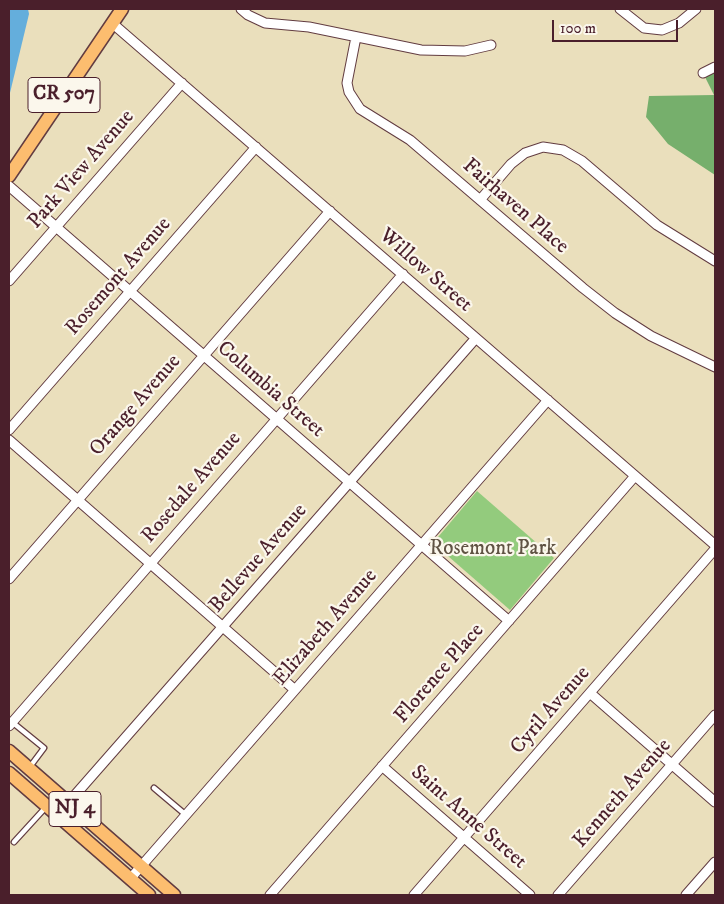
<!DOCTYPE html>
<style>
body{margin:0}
#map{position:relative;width:724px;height:904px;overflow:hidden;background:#eadfbc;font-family:"IM FELL DW Pica",serif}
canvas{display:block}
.frame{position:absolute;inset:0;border:10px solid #4a1f2b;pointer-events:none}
.scale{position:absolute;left:552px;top:20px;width:126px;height:22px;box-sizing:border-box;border:2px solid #4a1f2b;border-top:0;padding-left:6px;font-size:15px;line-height:18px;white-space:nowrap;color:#4a1f2b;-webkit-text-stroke:4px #fbf7ec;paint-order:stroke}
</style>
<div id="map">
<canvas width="724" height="904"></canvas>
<div class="frame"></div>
<div class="scale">100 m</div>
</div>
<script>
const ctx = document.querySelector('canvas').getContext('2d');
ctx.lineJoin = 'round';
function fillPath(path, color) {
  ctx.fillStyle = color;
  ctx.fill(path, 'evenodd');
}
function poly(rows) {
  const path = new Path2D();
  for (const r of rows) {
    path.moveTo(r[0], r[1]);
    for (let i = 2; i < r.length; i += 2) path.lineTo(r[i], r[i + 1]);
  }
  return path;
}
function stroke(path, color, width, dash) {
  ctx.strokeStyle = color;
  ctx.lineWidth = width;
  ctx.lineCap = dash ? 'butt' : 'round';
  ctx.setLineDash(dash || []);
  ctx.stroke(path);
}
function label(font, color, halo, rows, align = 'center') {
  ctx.font = font + ' "IM FELL DW Pica",serif';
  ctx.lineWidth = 4.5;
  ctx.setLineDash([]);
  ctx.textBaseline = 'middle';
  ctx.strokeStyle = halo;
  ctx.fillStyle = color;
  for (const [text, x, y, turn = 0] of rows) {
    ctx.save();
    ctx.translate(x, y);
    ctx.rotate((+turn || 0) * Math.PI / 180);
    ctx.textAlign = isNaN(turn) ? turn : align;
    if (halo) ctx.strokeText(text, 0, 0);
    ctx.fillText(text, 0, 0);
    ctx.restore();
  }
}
fillPath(poly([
 [477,491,554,558,510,610,433,543]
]), '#93cb7d');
fillPath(poly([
 [715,67,715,175,668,144,646,117,649,96,714,95,703,73]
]), '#76af6c');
fillPath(poly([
 [9,9,28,9,29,14,9,97]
]), '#64aedc');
const lane = poly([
 [12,722,44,748,29,768],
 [154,788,186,815],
 [14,842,46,807]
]);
const street = poly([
 [241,9,248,15,265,23,309,27,421,50,465,51,491,45],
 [620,9,644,28,662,30,679,23,696,9],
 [112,23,715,545],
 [356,37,347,83,349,92,360,109,410,140,583,288,615,313,651,336,715,367],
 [703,73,715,67],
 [9,186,509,621],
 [480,200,511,164,525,153,543,147,563,150,582,161,657,225,715,261],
 [9,281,182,83],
 [9,430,256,147],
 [9,440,295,690],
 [9,579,330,211],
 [590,693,715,802],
 [9,726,403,274],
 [382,766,530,895],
 [68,803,476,338],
 [130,879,548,400],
 [270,895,635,476],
 [414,895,715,549],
 [558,895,715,715],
 [686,895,715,862]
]);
const primary = poly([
 [9,176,122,9],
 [9,751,174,895],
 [9,773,149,895]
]);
stroke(lane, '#623c41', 7);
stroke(street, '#623c41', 11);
stroke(primary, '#623c41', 15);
stroke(lane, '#fff', 4.5);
stroke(street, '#fff', 9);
stroke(primary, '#fcbd6f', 12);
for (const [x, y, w] of [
 [64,95,72],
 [75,809,52]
]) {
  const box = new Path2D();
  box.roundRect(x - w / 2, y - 17.5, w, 35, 4);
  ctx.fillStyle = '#fbf7ec';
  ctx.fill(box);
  stroke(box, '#4a1f2b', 1);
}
label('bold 20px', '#4a1f2b', null, [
 ["CR 507",64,95],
 ["NJ 4",75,809]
]);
label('21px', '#4a1f2b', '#fbf7ec', [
 ["Park View Avenue",82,170,-49],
 ["Fairhaven Place",515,207,41],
 ["Willow Street",425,271,41],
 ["Rosemont Avenue",119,277,-49],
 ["Columbia Street",270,390,41],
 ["Orange Avenue",136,406,-49],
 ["Rosedale Avenue",192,488,-49],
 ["Bellevue Avenue",259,559,-49],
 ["Elizabeth Avenue",326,628,-49],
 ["Florence Place",440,674,-49],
 ["Cyril Avenue",551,711,-49],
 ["Kenneth Avenue",623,794,-49],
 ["Saint Anne Street",468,818,41]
]);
label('21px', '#605344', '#fbf7ec', [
 ["Rosemont Park",493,550]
]);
</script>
